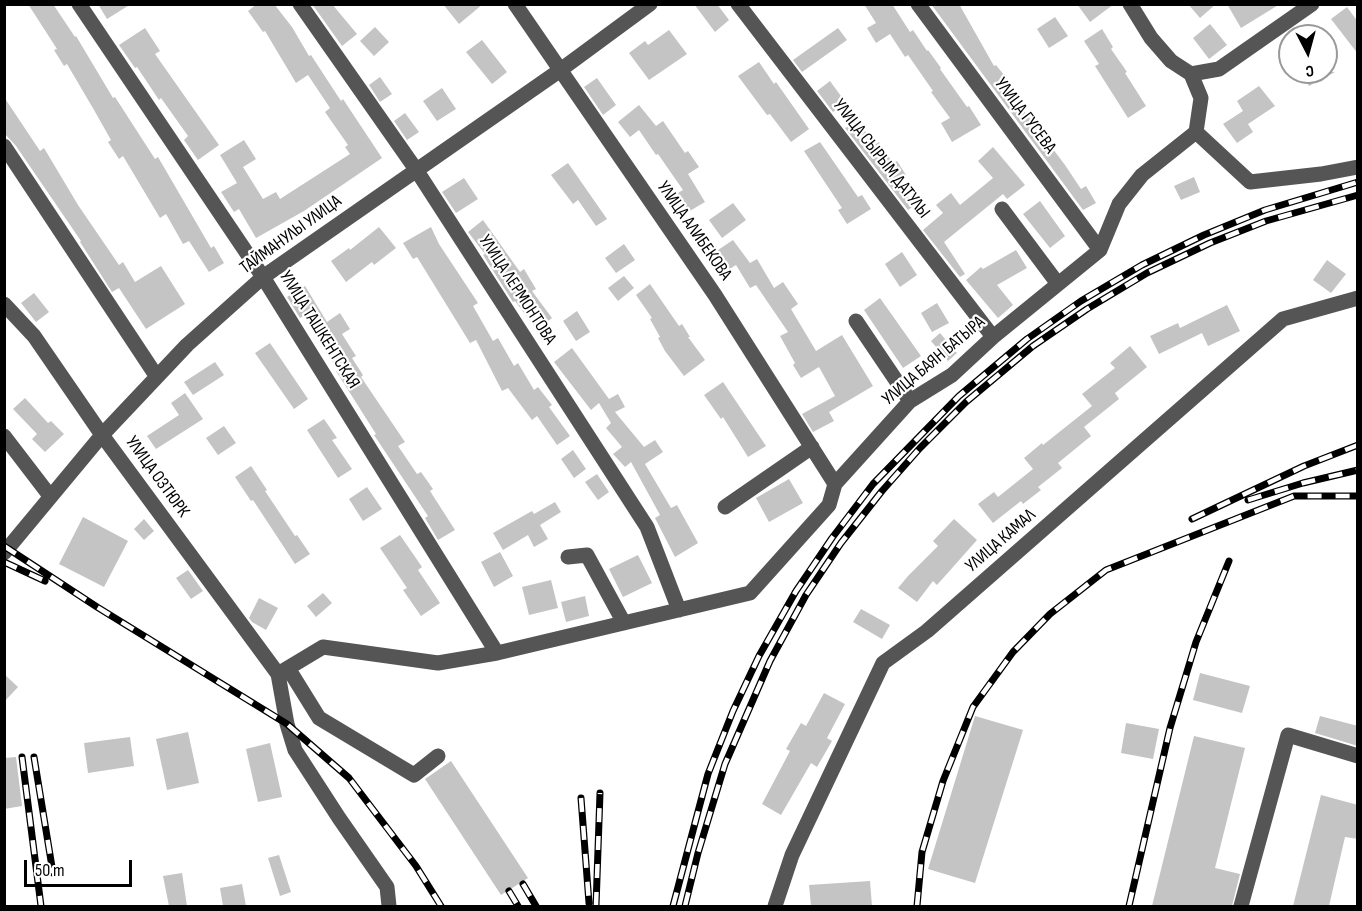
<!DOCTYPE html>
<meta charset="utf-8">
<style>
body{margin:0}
#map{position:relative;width:1362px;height:911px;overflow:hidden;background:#fff;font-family:"Sofia Sans Condensed",sans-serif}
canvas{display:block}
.frame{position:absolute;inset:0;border:6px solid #000;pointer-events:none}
.north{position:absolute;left:1278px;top:24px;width:60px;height:60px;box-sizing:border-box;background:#fff;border:2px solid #999;border-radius:50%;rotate:174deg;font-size:16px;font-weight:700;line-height:24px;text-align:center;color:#000}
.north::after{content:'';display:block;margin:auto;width:21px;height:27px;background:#000;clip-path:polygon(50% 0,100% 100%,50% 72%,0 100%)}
.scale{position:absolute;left:24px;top:860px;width:108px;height:27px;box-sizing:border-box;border:3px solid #000;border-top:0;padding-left:8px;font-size:18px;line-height:21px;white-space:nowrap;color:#000;-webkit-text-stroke:4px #fff;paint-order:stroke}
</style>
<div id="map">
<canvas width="1362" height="911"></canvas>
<div class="frame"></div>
<div class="north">С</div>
<div class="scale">50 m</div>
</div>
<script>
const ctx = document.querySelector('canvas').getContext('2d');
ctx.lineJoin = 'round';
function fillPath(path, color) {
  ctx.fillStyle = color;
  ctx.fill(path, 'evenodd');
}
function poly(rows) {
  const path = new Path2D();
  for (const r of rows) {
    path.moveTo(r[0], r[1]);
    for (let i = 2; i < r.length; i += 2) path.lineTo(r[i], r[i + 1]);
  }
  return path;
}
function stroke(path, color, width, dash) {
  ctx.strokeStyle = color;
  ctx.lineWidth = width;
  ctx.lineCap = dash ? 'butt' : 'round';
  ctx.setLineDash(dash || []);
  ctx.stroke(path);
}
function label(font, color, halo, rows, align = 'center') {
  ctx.font = font + ' "Sofia Sans Condensed",sans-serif';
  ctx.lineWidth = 4.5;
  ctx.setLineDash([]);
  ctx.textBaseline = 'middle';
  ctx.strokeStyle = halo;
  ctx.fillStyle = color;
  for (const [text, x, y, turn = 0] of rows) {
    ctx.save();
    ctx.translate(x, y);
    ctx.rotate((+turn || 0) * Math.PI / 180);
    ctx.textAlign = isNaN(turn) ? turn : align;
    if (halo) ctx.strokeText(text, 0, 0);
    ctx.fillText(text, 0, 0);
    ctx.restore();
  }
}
fillPath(poly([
 [28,4,53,4,75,37,76,36,113,98,115,97,155,159,158,157,211,248,214,246,224,263,209,272,189,241,183,244,166,214,160,218,123,156,119,159,108,142,111,140,94,110,67,64,64,66,54,50,57,49],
 [98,4,131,4,107,19],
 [257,4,274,4,292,27,309,56,311,55,341,101,343,99,382,158,304,211,256,238,239,209,234,212,221,192,237,183,220,155,244,140,256,159,243,167,263,199,276,192,280,199,350,154,345,147,348,145,325,112,330,108,308,75,296,83,265,31,263,32,248,11],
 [312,4,332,4,357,34,342,46],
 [443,4,483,4,459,24],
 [694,4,717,4,729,20,715,32],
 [864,4,892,4,910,32,913,30,927,51,928,50,941,68,940,69,967,107,969,106,981,125,952,142,941,123,950,118,931,92,933,91,908,55,905,57,890,34,876,43,867,28,876,23],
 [931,4,959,4,994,66,996,65,1012,85,1024,107,1022,108,1065,165,1081,189,1086,186,1096,203,1083,210],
 [1077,4,1114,4,1090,22],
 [1188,4,1216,4,1200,18],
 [1227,4,1280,4,1241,28],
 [1347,7,1358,22,1358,54,1331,19],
 [1055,17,1068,36,1049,48,1037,29],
 [1210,24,1227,45,1209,59,1193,38],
 [375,27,389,42,374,56,360,41],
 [145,28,160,51,155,54,219,145,198,160,184,140,188,136,161,98,159,100,137,67,135,68,119,45],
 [838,28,847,40,802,72,793,60],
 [1102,29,1113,47,1111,49,1127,72,1125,73,1146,106,1128,118,1095,66,1099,64,1084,41],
 [669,30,687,54,649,80,629,53,645,41,648,45],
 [482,40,507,72,492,84,466,52],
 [759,62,774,84,776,82,809,129,791,142,770,114,767,115,738,76],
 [1301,72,1335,72,1309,86],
 [380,77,392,94,380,102,369,85],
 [597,78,616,105,603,115,584,87],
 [830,81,846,103,833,112,817,91],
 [1259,86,1275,106,1248,124,1253,132,1237,143,1223,124,1243,111,1237,101],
 [442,88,456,109,437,121,423,101],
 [4,97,40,151,44,148,78,205,119,265,123,262,135,282,161,266,185,304,146,329,119,288,112,292,80,242,81,241,16,146,4,133],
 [639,105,656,126,663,121,685,153,688,151,699,167,688,174,705,202,688,212,676,194,683,190,658,154,656,155,639,130,630,137,618,122],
 [405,113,419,132,407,140,394,121],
 [860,121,873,146,879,142,893,163,897,161,906,175,896,181,915,205,908,210,845,128],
 [820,142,858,197,862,195,871,209,847,224,838,210,842,208,804,151],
 [993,147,1025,185,1007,199,1003,194,944,242,965,274,960,277,923,230,943,213,936,205,951,193,960,205,993,178,978,161],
 [568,163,607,219,596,226,578,200,573,204,551,175],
 [1194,177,1200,192,1181,200,1174,186],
 [464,178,478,199,456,213,442,192],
 [1040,201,1065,236,1050,248,1023,214],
 [733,203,746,220,722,238,709,220],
 [483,220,520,272,524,269,536,289,532,291,552,318,537,330,515,301,513,302,483,255,485,254,468,232],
 [379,227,396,248,374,265,372,262,346,282,331,261,349,248,350,250],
 [431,227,439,244,478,303,473,306,493,341,498,338,514,366,518,363,534,390,538,387,552,405,549,407,570,436,557,445,537,416,532,420,508,388,502,391,476,340,470,343,417,257,413,259,403,243],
 [733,240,750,263,757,259,774,288,783,282,798,304,791,309,816,351,842,335,873,386,829,412,834,421,813,432,802,414,835,396,819,367,801,378,793,365,795,363,780,336,788,332,756,285,750,288,736,265,728,270,715,252],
 [624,244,635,260,616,273,605,258],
 [1016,250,1027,268,997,285,1013,305,998,318,966,280,981,267,983,269],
 [902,252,917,275,900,287,885,264],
 [1327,260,1346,274,1331,293,1313,280],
 [624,276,634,288,618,301,608,288],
 [650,284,679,326,682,324,690,337,688,337,705,360,684,376,665,351,658,338,660,337,650,319,652,318,636,295],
 [305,286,327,322,340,313,350,329,342,334,356,356,352,358,363,375,361,377,405,442,398,446,417,474,421,472,433,489,430,491,455,530,438,540,425,518,428,516,374,435,376,434,336,371,338,370,324,349,328,345,307,314,300,318,287,297],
 [34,293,49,312,36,322,21,303],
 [880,298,921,356,903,368,864,310],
 [937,303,949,323,932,332,921,313],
 [1227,305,1240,331,1208,346,1202,333,1159,354,1150,336,1178,323,1180,328],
 [577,311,590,332,576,341,563,321],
 [940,333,957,353,948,361,931,341],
 [270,343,308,399,294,409,255,353],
 [1130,346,1147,367,1115,393,1119,399,1084,427,1091,436,1058,463,1062,468,1038,487,1041,490,1023,504,1021,501,993,523,978,504,994,492,998,497,1033,469,1024,458,1042,443,1043,445,1092,406,1082,394,1115,368,1110,363],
 [572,348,609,399,618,394,625,407,615,412,644,447,655,440,663,452,645,464,671,508,677,505,698,543,675,557,655,518,660,515,631,462,625,467,613,454,622,447,606,428,611,423,599,403,591,410,554,362],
 [215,362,224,375,193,395,184,382],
 [723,382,766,446,748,457,723,417,721,419,704,395],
 [185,393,203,419,156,449,147,436,179,415,171,403],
 [25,398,48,423,51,421,64,434,45,452,32,439,37,434,13,409],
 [324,419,337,438,332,440,352,469,338,478,307,430],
 [224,426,236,443,218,455,206,438],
 [573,450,586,469,574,478,561,459],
 [251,466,267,490,265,491,295,536,297,535,310,554,295,564,253,500,251,501,235,477],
 [597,474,609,492,598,500,585,482],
 [789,479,803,503,769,522,756,498],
 [367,487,382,509,363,521,349,499],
 [555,502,561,512,540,525,548,539,534,547,528,535,503,550,493,533,532,511,534,514],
 [83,517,128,541,104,587,59,564],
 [144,519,154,531,144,540,134,529],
 [954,519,977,540,937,585,933,581,917,602,898,588,908,576,938,546,933,541],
 [400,535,422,567,418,570,440,603,421,616,403,590,407,588,380,548],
 [500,552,513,576,494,587,481,562],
 [638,555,652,583,623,597,609,569],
 [188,570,203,591,191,599,176,578],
 [551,580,558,608,529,615,522,587],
 [323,593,332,603,316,617,307,606],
 [585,596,589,616,566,622,561,602],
 [259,598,278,608,266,630,252,622,249,618],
 [861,609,890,625,882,639,853,622],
 [1200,673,1250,686,1242,713,1193,700],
 [4,674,18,687,4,702],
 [824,693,845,704,827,738,832,741,817,767,811,763,781,815,762,804,790,751,786,749,801,723,806,726],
 [975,716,1023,730,975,883,928,869],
 [1320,716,1358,726,1358,746,1315,733],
 [1126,723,1159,729,1153,759,1121,753],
 [188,732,199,783,167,790,156,739],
 [1194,736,1245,748,1215,868,1240,874,1232,906,1152,906],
 [130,737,134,766,88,773,84,743],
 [270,743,282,797,258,802,246,749],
 [16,757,22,806,4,809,4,758],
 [451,761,528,878,501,895,425,779],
 [1321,795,1358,805,1358,839,1345,837,1329,906,1293,906],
 [279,855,291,892,280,896,268,858],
 [182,873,187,906,169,906,163,876],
 [870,881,872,906,811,906,809,885],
 [242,884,246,906,223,906,220,888]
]), '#c4c4c4');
stroke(poly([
 [79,4,263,277,497,653],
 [300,4,417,171,647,527,679,610],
 [515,4,715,295,835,484],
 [738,4,993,337],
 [918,4,1100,250],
 [1130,4,1151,38,1171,61,1191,74],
 [1191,74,1219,69,1312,4],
 [1196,132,1250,182,1321,174,1358,167],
 [4,146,157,377],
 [1002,209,1058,284],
 [4,304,34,336,102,435,278,674,287,724,295,750,339,818,387,887,389,906],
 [856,321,910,401],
 [4,436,50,496],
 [725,507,812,447],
 [4,553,102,435,187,345,263,277,559,71,650,4],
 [568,557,587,555,624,623],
 [288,668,319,718,414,775,438,756],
 [278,674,323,647,438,663,497,653,750,593,829,505,835,484,910,401,952,375,993,337,1100,250,1119,204,1142,175,1196,132,1201,98,1191,74],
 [775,906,792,855,883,663,927,631,1283,319,1358,298],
 [1241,906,1288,735,1358,756]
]), '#555', 15);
const rail = poly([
 [1248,500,1303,483,1358,470],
 [1192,519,1304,466,1358,445],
 [4,546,97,607,287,724,349,778,416,866,441,906],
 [4,562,45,581],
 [22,757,41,906],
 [34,757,53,873],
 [581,798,589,903],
 [523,884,536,906],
 [509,891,518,906],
 [596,906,600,793],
 [673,906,708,774,733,711,759,656,796,591,832,538,873,484,959,396,1027,339,1081,301,1142,265,1204,235,1265,210,1358,182],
 [685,906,698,853,725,764,770,661,806,595,841,543,882,491,920,448,966,402,1033,346,1087,309,1147,273,1210,243,1266,221,1358,195],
 [917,906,922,852,943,781,973,707,1013,652,1050,614,1106,570,1294,496,1358,496],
 [1129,906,1170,728,1196,642,1229,561]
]);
stroke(rail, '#000', 7);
stroke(rail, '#fff', 4.5, [14]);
label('18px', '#000', '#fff', [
 ["УЛИЦА ГУСЕВА",1025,116,53],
 ["УЛИЦА СЫРЫМ ДАТУЛЫ",881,159,52],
 ["УЛИЦА АЛИБЕКОВА",694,231,55],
 ["ТАЙМАНУЛЫ УЛИЦА",291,235,-36],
 ["УЛИЦА ЛЕРМОНТОВА",517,290,57],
 ["УЛИЦА ТАШКЕНТСКАЯ",319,330,58],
 ["УЛИЦА БАЯН БАТЫРА",934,361,-40],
 ["УЛИЦА ОЗТЮРК",157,477,54],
 ["УЛИЦА КАМАЛ",1001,541,-41]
]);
</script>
